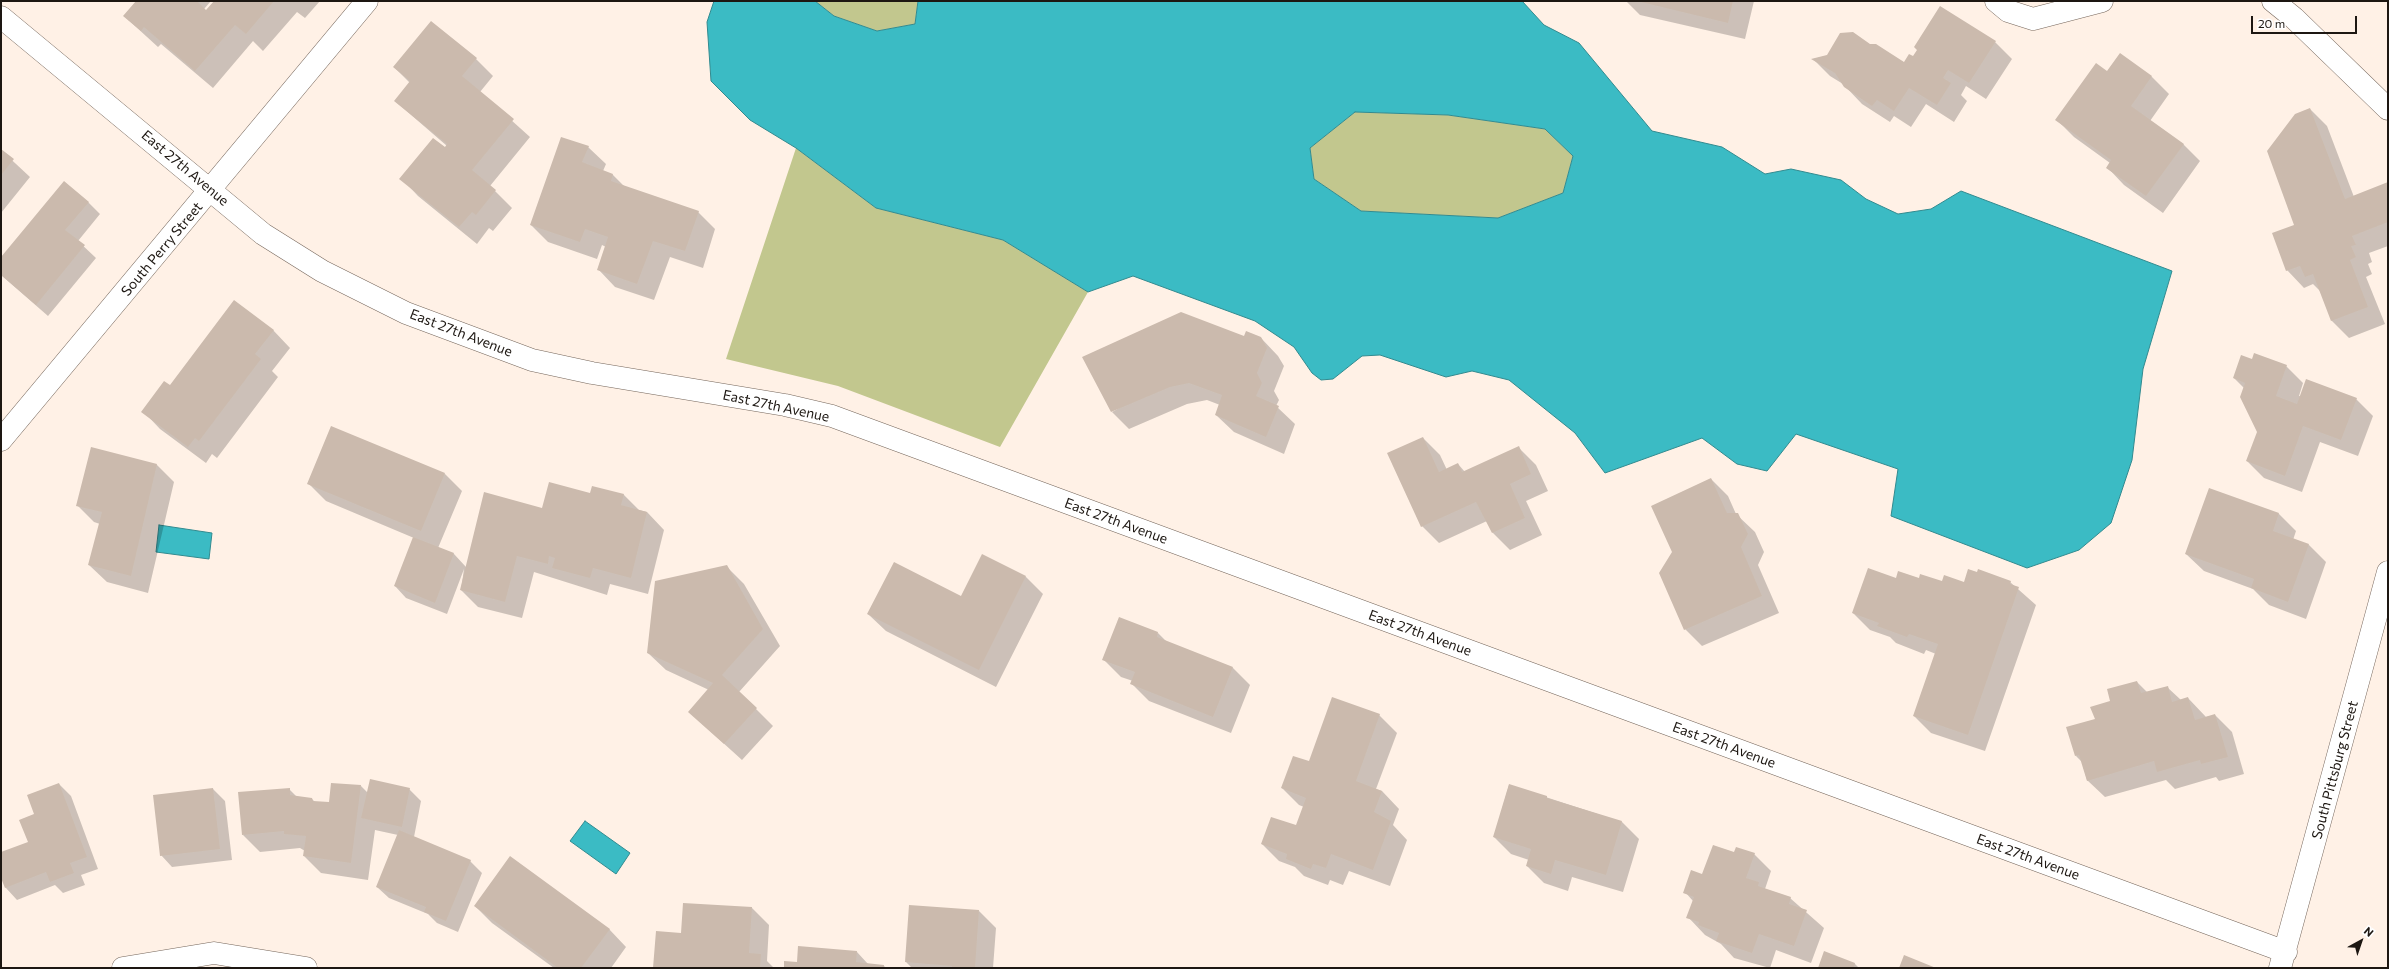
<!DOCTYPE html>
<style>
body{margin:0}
#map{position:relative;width:2389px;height:969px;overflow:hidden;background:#fff1e6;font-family:Commissioner,sans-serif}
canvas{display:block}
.frame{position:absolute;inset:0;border:2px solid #1d1712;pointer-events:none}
.north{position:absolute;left:2341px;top:921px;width:40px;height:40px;-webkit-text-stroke:3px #fff;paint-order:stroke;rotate:40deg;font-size:11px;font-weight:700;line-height:16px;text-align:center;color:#1d1712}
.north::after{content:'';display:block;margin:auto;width:14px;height:18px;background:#1d1712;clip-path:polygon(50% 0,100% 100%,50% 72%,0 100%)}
.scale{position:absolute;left:2251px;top:16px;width:106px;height:18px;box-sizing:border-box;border:2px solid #1d1712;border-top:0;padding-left:5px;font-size:12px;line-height:14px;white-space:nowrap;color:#1d1712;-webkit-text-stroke:3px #fff;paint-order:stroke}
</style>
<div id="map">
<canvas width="2389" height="969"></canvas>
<div class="frame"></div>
<div class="north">N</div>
<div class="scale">20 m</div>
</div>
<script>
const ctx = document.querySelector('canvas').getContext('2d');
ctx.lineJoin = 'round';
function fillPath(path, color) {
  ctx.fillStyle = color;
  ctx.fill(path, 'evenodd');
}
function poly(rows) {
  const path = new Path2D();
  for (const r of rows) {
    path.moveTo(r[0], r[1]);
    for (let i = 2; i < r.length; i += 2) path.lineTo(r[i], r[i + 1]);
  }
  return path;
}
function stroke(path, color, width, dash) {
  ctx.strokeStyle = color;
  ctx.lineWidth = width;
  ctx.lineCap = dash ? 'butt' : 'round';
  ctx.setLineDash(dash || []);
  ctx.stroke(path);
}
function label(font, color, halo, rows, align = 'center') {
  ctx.font = font + ' Commissioner,sans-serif';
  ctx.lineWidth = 3;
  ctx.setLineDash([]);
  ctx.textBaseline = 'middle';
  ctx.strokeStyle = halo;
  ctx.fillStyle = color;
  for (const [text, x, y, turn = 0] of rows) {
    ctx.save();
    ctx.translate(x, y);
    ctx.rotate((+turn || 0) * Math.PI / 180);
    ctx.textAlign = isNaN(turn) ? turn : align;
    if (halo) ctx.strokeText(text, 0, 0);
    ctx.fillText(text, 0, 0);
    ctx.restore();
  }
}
fillPath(poly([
 [815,1,918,1,915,24,877,31,834,16],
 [1355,112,1448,115,1545,129,1573,156,1563,193,1498,218,1361,211,1314,179,1310,148],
 [796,148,876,208,1003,240,1088,292,1000,447,838,386,726,359]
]), '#c2c78e');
const water = poly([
 [714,1,815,1,834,16,877,31,915,24,918,1,1522,1,1544,25,1579,43,1652,131,1722,147,1765,174,1791,169,1841,180,1866,199,1898,214,1931,209,1961,191,2172,271,2143,369,2132,460,2111,523,2079,550,2027,568,1891,516,1898,469,1796,434,1767,471,1737,464,1702,438,1605,473,1575,433,1509,380,1472,371,1446,377,1380,355,1362,356,1333,379,1321,380,1312,373,1294,347,1255,321,1133,276,1088,292,1003,240,876,208,796,148,750,120,711,81,707,22,714,1],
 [1355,112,1448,115,1545,129,1573,156,1563,193,1498,218,1361,211,1314,179,1310,148,1355,112],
 [159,525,212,533,209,559,156,552,159,525],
 [585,821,630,853,616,874,570,841,585,821]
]);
fillPath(water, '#3bbbc4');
stroke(water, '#328a8f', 1);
fillPath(poly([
 [137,1,211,1,204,9,206,11,215,1,320,1,305,18,297,12,263,51,253,41,213,88,161,44,158,47,124,16],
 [1626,1,1754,1,1745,39,1640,15],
 [1995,42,2012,59,1986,99,1966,86,1961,95,1967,101,1954,122,1926,104,1911,127,1894,116,1890,122,1862,104,1843,84,1830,76,1813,59,1870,45,1905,63,1913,57],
 [2120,54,2152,77,2169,94,2150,121,2183,144,2200,161,2163,213,2124,185,2107,167,2110,163,2074,137,2057,120,2107,72],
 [476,59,493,76,480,92,530,137,490,186,512,208,493,231,489,228,477,244,418,196,401,178,447,146,395,101,410,83,394,67],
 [2310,109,2327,126,2354,197,2388,184,2388,246,2369,253,2372,262,2368,264,2372,274,2366,277,2385,324,2349,338,2332,321,2321,292,2313,284,2304,288,2287,270,2296,225],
 [588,147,606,164,603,171,613,175,625,187,698,212,715,229,703,268,670,257,654,300,615,287,598,269,606,247,602,245,597,259,548,242,531,225],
 [1,150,30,177,1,213],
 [88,202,100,214,78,241,96,258,48,316,1,275,1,258],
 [273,330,290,348,272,371,278,377,217,458,212,454,206,463,160,429,143,411],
 [1245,337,1261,338,1278,356,1284,366,1274,391,1279,400,1276,406,1295,424,1284,454,1234,432,1216,415,1220,405,1207,400,1187,404,1129,429,1112,412],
 [2286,366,2303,383,2299,396,2356,399,2373,416,2358,456,2320,442,2302,492,2264,478,2247,461,2258,432,2244,388,2234,378],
 [1423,438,1440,455,1447,470,1458,464,1465,472,1519,448,1536,465,1548,491,1526,501,1542,535,1510,550,1493,533,1487,521,1439,543,1422,526],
 [92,448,157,465,174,482,148,593,107,582,89,565,100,524,94,522,77,505],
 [445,474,462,491,438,548,454,554,466,567,543,509,591,494,593,488,624,495,639,510,647,512,664,530,648,594,610,584,607,595,534,572,522,618,478,607,461,590,464,569,447,614,406,598,395,586,414,538,326,501,309,484],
 [1711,479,1728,496,1736,514,1755,532,1764,552,1758,565,1779,613,1702,646,1685,629,1673,552],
 [2210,489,2279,514,2296,531,2293,540,2309,545,2326,562,2306,619,2269,605,2253,589,2204,571,2186,554],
 [982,556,1026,577,1043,594,996,687,886,631,868,614,961,597],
 [727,567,744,584,780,646,739,692,773,726,742,760,689,712,709,690,666,670,648,653],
 [1897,579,1964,583,2010,582,2036,605,1985,751,1931,733,1914,716,1936,654,1926,650,1924,654,1896,643,1890,637,1870,630,1853,613],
 [1158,633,1167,642,1233,668,1250,685,1231,733,1149,701,1132,684,1133,681,1121,677,1103,659],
 [2137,682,2148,693,2167,687,2181,700,2188,698,2206,717,2215,715,2232,732,2244,774,2219,781,2216,777,2175,789,2166,780,2105,797,2087,780,2082,762,2076,756,2096,719,2112,701],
 [1379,715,1397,733,1376,789,1382,791,1399,809,1393,825,1407,840,1390,886,1349,871,1343,885,1330,880,1328,885,1304,876,1295,867,1279,861,1262,844,1297,826,1304,807,1299,805,1282,788,1309,762],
 [59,784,71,796,98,869,81,875,85,885,63,893,55,885,17,900,6,888,1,876,1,853,29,843,35,815],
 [1509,785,1622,822,1639,839,1623,892,1572,877,1568,891,1544,883,1527,866,1529,860,1511,854,1494,837],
 [361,786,368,793,409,789,421,801,414,837,470,861,482,873,458,932,437,923,428,914,389,898,377,887,398,835,375,830,368,880,321,873,304,856,305,851,300,848,260,852,243,835,289,789,297,797,312,799,315,802,330,803],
 [213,789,225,801,232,860,172,867,161,855],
 [1735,854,1754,854,1771,871,1765,889,1790,898,1824,928,1811,963,1776,950,1770,968,1734,958,1721,944,1705,935,1688,917,1693,901,1685,892,1703,875],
 [475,906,609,929,626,947,611,968,554,968,492,923],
 [752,908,769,925,767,961,774,968,654,968],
 [979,911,996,928,993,968,912,968,906,962],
 [857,952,868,964,884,966,886,968,785,968],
 [1855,964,1859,968,1819,968]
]), '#0003');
fillPath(poly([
 [136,1,197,1,206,10,214,1,274,1,246,34,235,25,195,71,144,27,141,31,123,16],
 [1637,1,1733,1,1728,23],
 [1940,6,1996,41,1969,83,1948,70,1943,78,1951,83,1937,105,1909,88,1894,111,1877,100,1872,106,1844,87,1835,73,1811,59,1827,55,1840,33,1853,32,1870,44,1876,44,1904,62,1909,54,1913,56,1917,50,1914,47],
 [431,21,477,58,462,76,514,119,472,170,496,190,476,215,472,212,459,227,399,179,433,138,445,147,447,144,394,101,410,81,393,67],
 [2120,53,2152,76,2131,106,2184,144,2146,196,2106,168,2111,160,2055,120,2096,63,2107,71],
 [2310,108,2345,199,2388,182,2388,222,2352,236,2356,245,2351,246,2356,257,2350,260,2368,307,2331,321,2313,274,2305,277,2300,266,2286,271,2272,233,2294,225,2267,151,2295,114],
 [561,137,589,146,582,162,613,174,611,181,699,211,685,251,653,241,637,284,597,270,608,237,585,229,580,242,530,225],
 [1,149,14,159,1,175],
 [64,181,89,202,65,230,85,245,36,305,1,275,1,257],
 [234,300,274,330,255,354,261,359,199,441,195,438,188,447,141,412,164,381,170,385],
 [1181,312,1244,336,1246,331,1261,337,1267,348,1257,373,1262,383,1256,396,1279,406,1266,437,1215,415,1222,395,1189,383,1170,387,1111,412,1082,357],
 [2254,353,2287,365,2276,396,2297,404,2306,379,2357,398,2341,440,2303,426,2285,476,2246,461,2257,432,2240,397,2245,383,2233,378,2241,355,2252,359],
 [331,426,445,473,421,531,307,484],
 [1423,437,1439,472,1458,463,1462,472,1519,446,1531,474,1510,484,1525,518,1492,533,1476,502,1421,527,1387,453],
 [91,447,157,464,131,576,88,565,102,512,76,506],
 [1711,478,1727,513,1738,513,1748,534,1741,547,1762,596,1684,630,1659,573,1672,552,1651,506],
 [549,482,590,493,592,486,624,494,621,505,647,512,631,578,593,568,590,578,552,568,555,558,549,556,548,564,517,556,505,602,460,590,484,492,542,508],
 [2209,488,2279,513,2273,531,2309,544,2288,602,2251,588,2254,579,2185,554],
 [413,537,454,553,435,603,394,586],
 [982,554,1026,576,979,670,867,614,894,562,961,596],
 [727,565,763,629,722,675,757,708,724,744,688,712,713,683,647,653,655,581],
 [1868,568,1896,578,1898,571,1919,578,1920,574,1942,581,1944,575,1964,582,1968,569,1977,572,1978,569,2011,581,2010,584,2019,587,1968,735,1913,716,1938,644,1909,634,1907,637,1877,626,1879,623,1852,613],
 [1119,617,1158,632,1157,637,1233,667,1213,717,1130,684,1135,672,1102,660],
 [2137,681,2141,693,2168,686,2172,702,2188,697,2195,720,2215,714,2228,757,2201,764,2200,760,2157,772,2154,761,2087,781,2079,755,2075,756,2066,727,2095,719,2090,707,2110,701,2107,689],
 [1332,697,1380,714,1356,781,1382,791,1374,812,1391,821,1373,870,1331,854,1326,868,1313,864,1311,869,1286,859,1287,854,1261,844,1271,817,1296,825,1306,798,1281,788,1293,756,1309,761],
 [370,779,410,788,402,827,361,818],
 [59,783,87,857,70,863,74,873,50,882,46,872,5,888,1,878,1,852,28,842,19,820,34,814,27,795],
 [331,783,361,785,351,863,303,856,306,836,284,834,284,831,242,835,238,792,290,788,290,795,312,798,313,801,329,802],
 [1509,784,1547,796,1547,798,1622,821,1606,875,1555,860,1551,874,1526,866,1531,849,1493,837],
 [213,788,220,849,160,856,153,795],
 [399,830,471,860,446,921,424,912,426,907,376,887],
 [1713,845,1734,852,1736,847,1755,853,1746,878,1759,882,1758,886,1791,897,1789,904,1807,910,1794,946,1759,934,1752,953,1716,941,1719,933,1698,925,1699,922,1686,918,1694,897,1683,893,1691,870,1702,874],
 [510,856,610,929,581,968,558,968,474,906],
 [683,903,752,907,749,953,761,954,760,968,653,968,656,931,681,933],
 [909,905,979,910,975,968,952,968,952,966,905,962],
 [798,946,857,951,856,962,884,965,884,968,784,968,784,961,797,962],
 [1824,951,1855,963,1854,968,1818,968],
 [1904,955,1936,968,1899,968]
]), '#cbbaad');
const minor = poly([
 [1996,1,2008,11,2033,19,2102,1],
 [2273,1,2294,18,2388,109],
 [1,17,263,234,322,271,406,313,532,360,592,373,785,405,832,416,2286,952],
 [1,440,367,1],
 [123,968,214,953,306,968],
 [2280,968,2388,572]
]);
stroke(minor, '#75665b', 23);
stroke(minor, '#fff', 22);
label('14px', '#1d1712', '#fff', [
 ["East 27th Avenue",185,168,40],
 ["South Perry Street",162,249,-50],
 ["East 27th Avenue",461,333,21],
 ["East 27th Avenue",776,406,12],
 ["East 27th Avenue",1116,521,20],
 ["East 27th Avenue",1420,633,20],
 ["East 27th Avenue",1724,745,20],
 ["South Pittsburg Street",2335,770,-75],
 ["East 27th Avenue",2028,857,20]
]);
</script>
